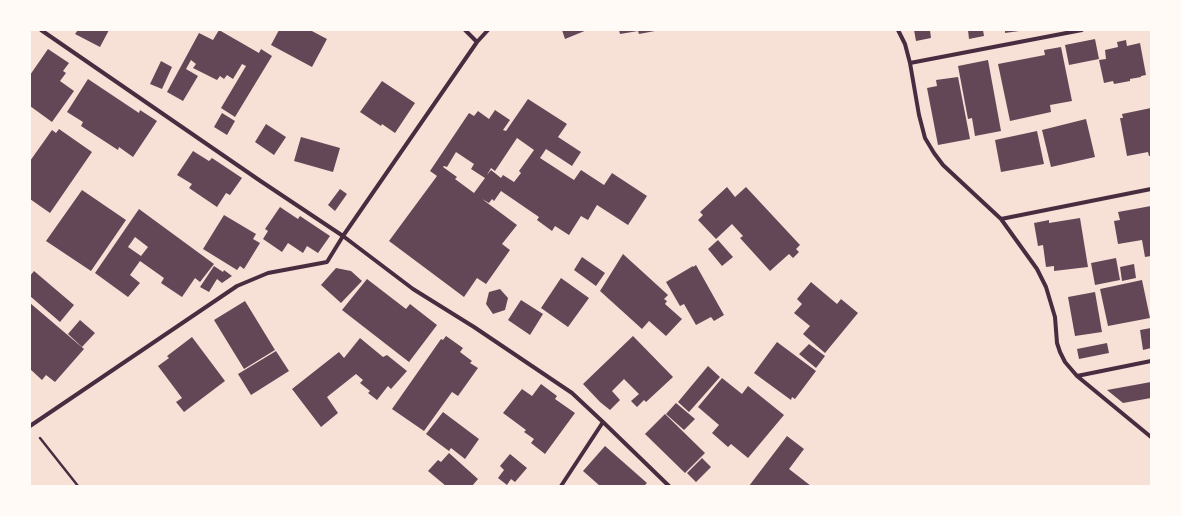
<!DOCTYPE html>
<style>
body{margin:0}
#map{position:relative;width:1181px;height:516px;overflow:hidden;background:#f7e1d7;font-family:Overpass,sans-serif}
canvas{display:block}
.frame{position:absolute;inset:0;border:31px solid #fffaf5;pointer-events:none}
</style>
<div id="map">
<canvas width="1181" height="516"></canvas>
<div class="frame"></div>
</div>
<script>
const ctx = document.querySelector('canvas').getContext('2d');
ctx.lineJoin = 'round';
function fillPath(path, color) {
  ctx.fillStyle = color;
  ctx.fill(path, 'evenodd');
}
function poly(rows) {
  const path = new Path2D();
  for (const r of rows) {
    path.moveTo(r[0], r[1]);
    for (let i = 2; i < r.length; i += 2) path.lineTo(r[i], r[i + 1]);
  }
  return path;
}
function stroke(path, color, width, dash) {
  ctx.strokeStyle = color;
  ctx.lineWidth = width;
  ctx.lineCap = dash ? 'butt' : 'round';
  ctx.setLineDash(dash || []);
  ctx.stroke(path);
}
fillPath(poly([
 [78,30,109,30,100,47,75,34],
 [219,30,259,53,261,49,272,56,235,117,221,108,246,66,242,64,233,79,227,75,224,79,220,76,217,80,193,68,196,64,191,60,186,69,198,76,183,101,167,92,199,33,213,40],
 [279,30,310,30,327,39,312,67,271,45],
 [562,30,587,30,565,39],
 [619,30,655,30,655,31,639,34,638,31,620,34],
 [914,30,930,30,931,38,916,41],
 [968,30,983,30,984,36,969,39],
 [1005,30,1019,30,1019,31,1005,33],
 [1095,39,1099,59,1069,65,1065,45],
 [1126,40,1127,46,1140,43,1146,75,1141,76,1141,77,1130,79,1130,81,1114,84,1113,81,1104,83,1099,60,1106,59,1105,50,1118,47,1117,42],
 [1061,47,1072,101,1050,105,1051,112,1010,121,998,64,1045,55,1044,50],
 [48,49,69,63,63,71,66,73,60,81,74,91,52,122,30,106,30,75],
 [988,60,1001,131,975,136,972,118,968,119,958,66],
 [161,61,172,67,162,89,150,84],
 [958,77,970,139,938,145,927,88,937,86,936,80],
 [88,79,139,113,140,110,157,121,133,157,119,147,118,150,81,126,83,122,67,112],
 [382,81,415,103,395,133,382,124,381,126,360,112],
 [528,99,567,124,558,137,581,152,572,166,546,149,540,158,574,180,581,170,604,185,612,173,647,196,628,225,597,205,588,220,581,216,569,235,555,226,552,231,537,220,539,217,501,191,494,201,492,199,489,203,482,199,517,225,502,244,510,250,486,284,477,278,464,297,389,241,437,176,430,171,469,113,474,116,478,111,489,119,495,110,510,120,503,130,506,131],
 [517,138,534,150,519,171,521,173,514,182,503,175,501,178,491,170,487,175,491,168,495,171],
 [456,152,474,164,471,169,485,178,474,193,455,179,457,177,443,167,444,166,447,167],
 [1151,108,1151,156,1149,156,1148,152,1127,156,1120,118,1123,118,1122,114],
 [222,113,235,121,227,135,214,127],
 [1086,119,1095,157,1051,167,1042,130],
 [266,124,286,137,274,155,255,142],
 [59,129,92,152,50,213,30,199,30,161,52,130,56,133],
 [1037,131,1044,164,1001,172,995,140],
 [301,137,340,148,333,172,294,161],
 [193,151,209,161,212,158,242,178,230,195,226,193,217,207,189,188,192,184,177,175],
 [727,187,735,197,746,187,800,245,796,249,799,252,793,258,789,254,770,271,740,238,743,236,732,224,716,239,698,220,703,215,700,212],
 [340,189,347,194,335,211,328,205],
 [82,190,126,220,91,271,46,241],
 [1151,206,1151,256,1145,257,1142,240,1118,244,1114,221,1120,220,1118,212],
 [280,207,298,219,300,216,330,236,318,253,307,246,303,253,288,243,282,252,263,239,268,231,265,229],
 [139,209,214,264,200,282,195,278,182,297,161,283,164,278,140,261,130,275,140,283,128,297,95,273],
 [135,237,148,247,141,256,128,247],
 [224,215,256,234,253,239,260,243,244,269,240,266,237,270,203,249],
 [1080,218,1088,267,1054,271,1054,266,1046,267,1043,245,1038,246,1034,223,1049,220,1049,223],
 [718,240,733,257,722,266,708,249],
 [623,254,668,295,664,299,667,301,665,304,682,319,666,336,649,321,642,329,600,291],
 [582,257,605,273,596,286,574,270],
 [1116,258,1120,280,1095,285,1091,263],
 [1134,264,1136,278,1122,281,1120,267],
 [696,265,724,315,714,321,711,317,696,325,684,304,680,306,666,282,693,266,693,267],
 [214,266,223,272,224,270,232,276,222,283,217,279,209,292,200,287],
 [336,268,351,271,362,281,341,303,321,285],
 [34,271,74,305,60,322,30,296,30,276],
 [561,278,589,298,568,327,541,308],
 [367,279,406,309,410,304,437,325,409,362,342,310],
 [1142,280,1150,318,1108,326,1100,289],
 [811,282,837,304,841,299,858,313,825,353,803,334,810,326,794,313,802,304,797,299],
 [500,289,508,298,505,310,493,314,486,304,489,292],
 [1095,292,1102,332,1075,336,1068,297],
 [521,300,543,314,530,335,508,320],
 [245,301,275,350,244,369,214,320],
 [30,303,84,349,55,382,46,375,42,380,30,369],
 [80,320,95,333,82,347,68,334],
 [1151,328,1151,348,1143,350,1140,330],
 [446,336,463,348,460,352,472,361,470,363,478,368,458,396,452,392,424,431,392,409,441,339,443,340],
 [633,336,673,377,646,402,644,400,637,407,631,401,639,394,624,379,612,391,620,400,610,410,600,402,583,384],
 [192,337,225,381,184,412,176,402,182,398,158,366,169,358,167,356],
 [360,338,383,357,387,355,407,371,391,389,388,386,377,400,368,393,370,391,360,383,363,380,356,374,327,397,338,413,321,427,292,389,339,352,344,358],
 [777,342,816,371,795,399,792,397,791,400,754,373],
 [1107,343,1109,353,1079,359,1077,349],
 [809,344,825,356,816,368,799,354],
 [276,351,289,371,251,395,238,374],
 [708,366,720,377,689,412,678,402],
 [722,378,742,394,748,386,784,415,748,458,731,444,728,447,712,433,719,425,698,407],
 [1151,382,1151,398,1123,403,1107,390],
 [541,384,557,396,555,399,575,413,545,454,531,443,534,439,524,432,526,430,503,413,522,389,532,396],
 [676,403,695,419,684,430,666,414],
 [443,412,479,439,465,459,451,448,449,451,426,434],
 [665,414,705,453,685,473,645,434],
 [787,436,804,449,789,469,811,486,749,486],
 [605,446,647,483,644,486,600,486,583,471],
 [449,453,478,479,472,486,446,486,428,471,438,460,441,462],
 [510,454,527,468,515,482,511,479,507,485,498,478,504,470,500,466],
 [702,458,711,467,696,482,687,473]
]), '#644757');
stroke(poly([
 [40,438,78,486]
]), '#4a2c40', 2.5);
stroke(poly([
 [41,30,259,180,343,236,413,289,474,327,572,393,603,422,669,486],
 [465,30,477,42],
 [898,30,905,44,910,63,919,115,925,138,934,153,943,165,1001,219,1037,269,1046,287,1055,317,1057,343,1060,352,1065,362,1077,376,1151,437],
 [910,63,1082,30],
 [1001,219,1151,189],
 [1077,376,1151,361],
 [30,426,237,286,268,273,327,262,343,236,477,42,488,30],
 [561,486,603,422]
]), '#4a2c40', 4);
</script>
